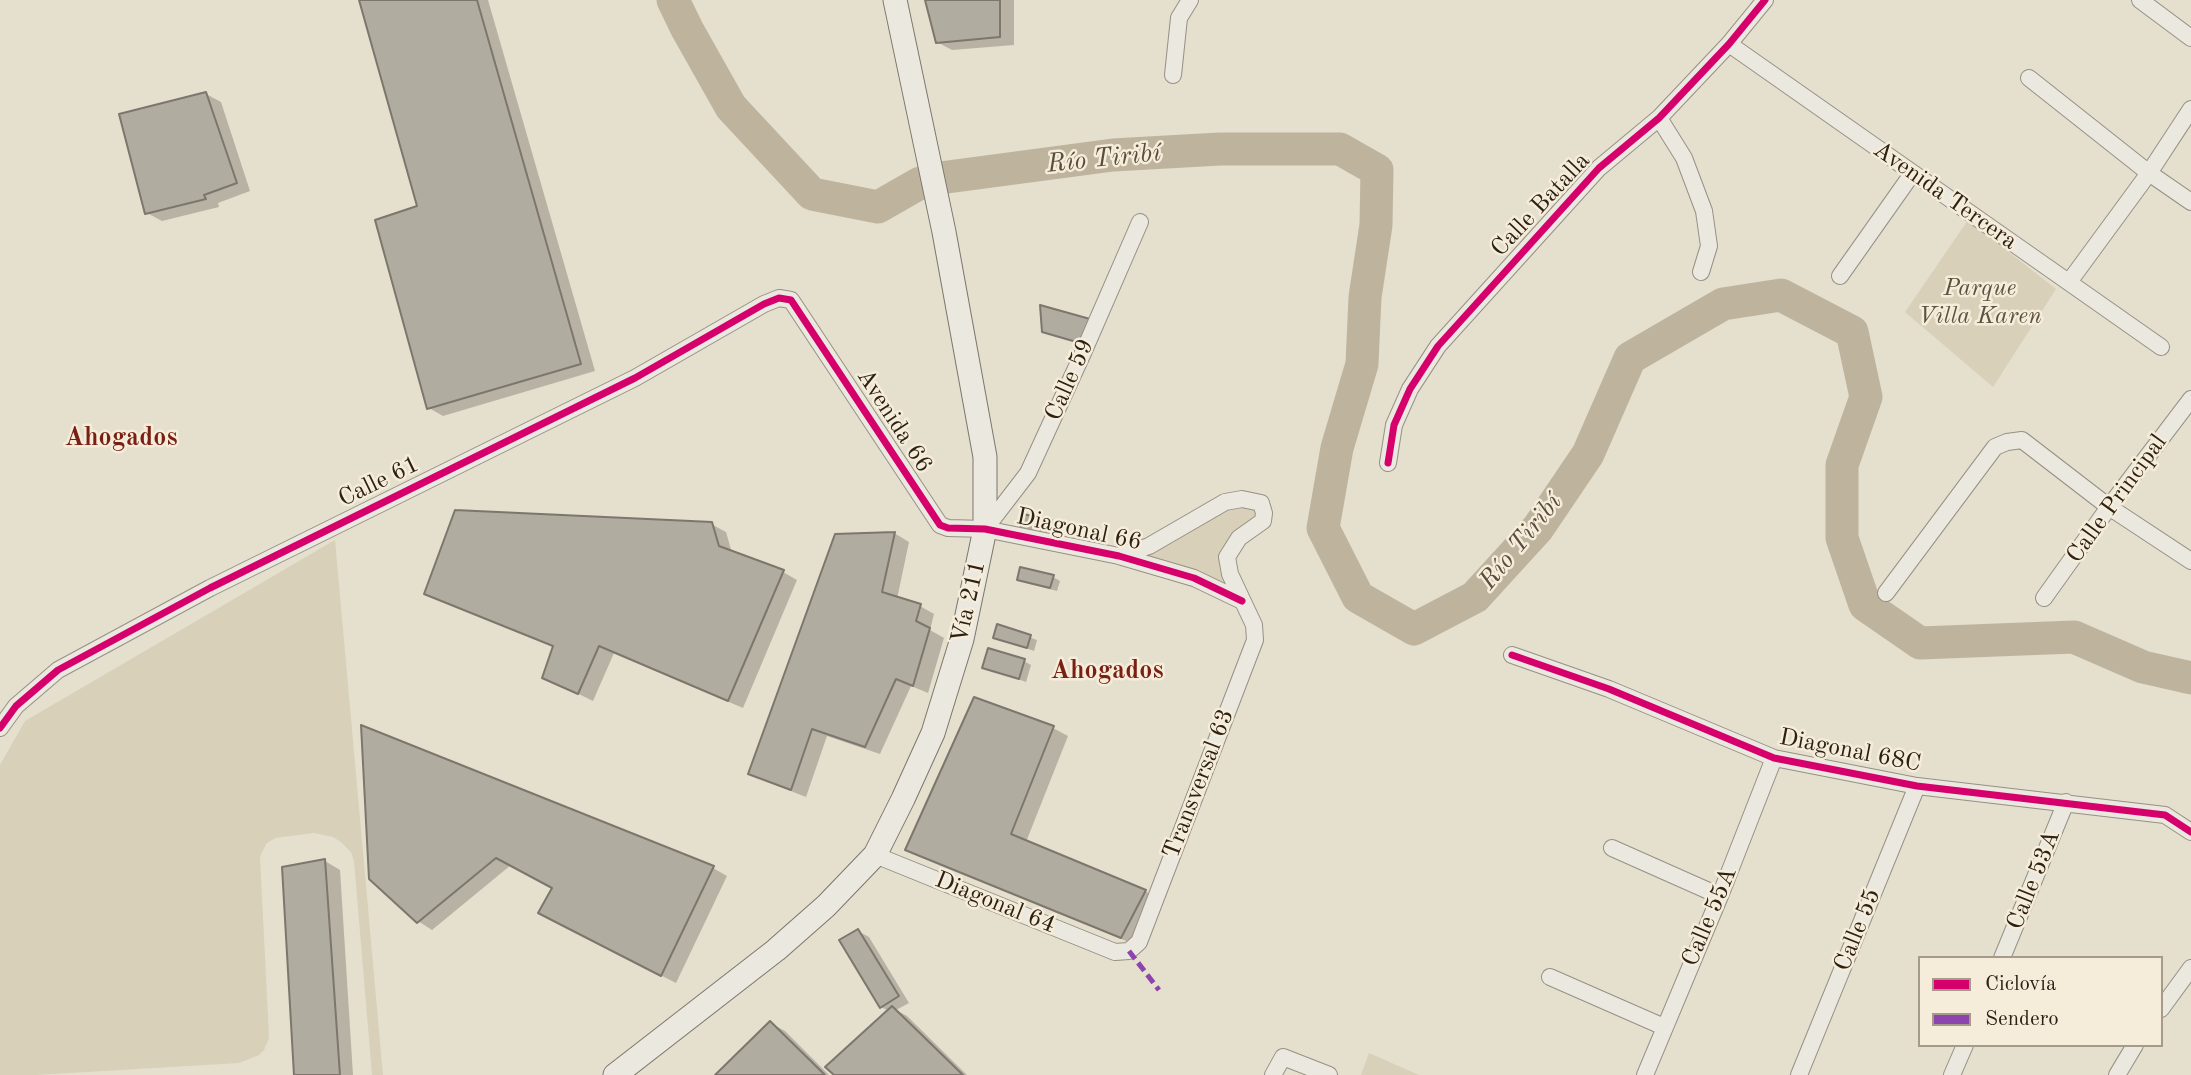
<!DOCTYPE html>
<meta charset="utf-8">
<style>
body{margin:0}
#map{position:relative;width:2191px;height:1075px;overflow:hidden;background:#e5dfce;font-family:"Old Standard TT",serif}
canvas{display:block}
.legend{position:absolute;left:1918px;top:956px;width:245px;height:91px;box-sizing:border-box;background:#f5edd9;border:2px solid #a59b8b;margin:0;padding:9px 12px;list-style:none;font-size:21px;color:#2d2016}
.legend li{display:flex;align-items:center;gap:14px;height:35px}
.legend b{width:35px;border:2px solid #a59b8b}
</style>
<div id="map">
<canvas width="2191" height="1075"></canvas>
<ul class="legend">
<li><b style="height:9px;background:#d6006c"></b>Ciclovía</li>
<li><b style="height:9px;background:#8e44ad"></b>Sendero</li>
</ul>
</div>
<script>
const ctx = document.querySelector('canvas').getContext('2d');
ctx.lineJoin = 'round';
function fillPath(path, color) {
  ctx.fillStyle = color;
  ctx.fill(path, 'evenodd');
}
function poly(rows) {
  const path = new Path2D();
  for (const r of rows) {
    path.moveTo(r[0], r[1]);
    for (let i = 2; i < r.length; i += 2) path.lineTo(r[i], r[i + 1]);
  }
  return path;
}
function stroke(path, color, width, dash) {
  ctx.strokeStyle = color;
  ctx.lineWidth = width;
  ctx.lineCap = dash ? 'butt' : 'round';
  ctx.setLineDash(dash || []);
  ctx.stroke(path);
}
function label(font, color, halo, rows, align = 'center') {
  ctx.font = font + ' "Old Standard TT",serif';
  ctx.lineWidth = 5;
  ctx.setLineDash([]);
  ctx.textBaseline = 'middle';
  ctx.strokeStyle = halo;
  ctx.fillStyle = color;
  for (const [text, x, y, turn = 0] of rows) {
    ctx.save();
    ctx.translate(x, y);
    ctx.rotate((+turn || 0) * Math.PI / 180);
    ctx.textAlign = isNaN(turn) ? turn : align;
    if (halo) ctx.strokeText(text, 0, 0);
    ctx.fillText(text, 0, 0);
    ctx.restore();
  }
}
fillPath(poly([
 [1968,220,2056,289,1993,387,1905,312],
 [1244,503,1260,513,1236,534,1228,585,1140,556,1227,506],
 [335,540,383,1075,372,1075,354,861,351,852,341,842,333,837,314,833,275,838,266,844,260,857,269,1038,264,1050,259,1055,239,1063,36,1075,0,1075,0,765,25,721],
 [1369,1053,1419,1075,1361,1075]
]), '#d8d0b8');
fillPath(poly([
 [361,0,488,0,595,371,443,416,429,408,419,207],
 [927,0,1014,0,1014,45,952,50,937,42],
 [206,94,221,102,250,191,218,203,219,207,162,221,147,213],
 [1051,521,1058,525,1056,538,1029,533],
 [711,524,726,532,732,553,783,572,797,580,743,708,614,653,593,701,544,677,554,647,441,601,427,593],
 [894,533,909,542,897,599,920,606,934,614,930,630,944,638,928,693,911,686,880,754,827,736,806,797,765,781,750,773],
 [1053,577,1060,581,1057,591,1026,583,1019,579],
 [998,626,1037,640,1034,651,995,637],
 [1024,661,1031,665,1026,682,984,667],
 [363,728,713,868,727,876,676,983,554,921,554,888,511,865,432,930,418,921],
 [1053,728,1068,736,1026,842,1145,891,1160,900,1136,945,922,857,908,849],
 [325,861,340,870,353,1075,296,1075,284,869],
 [858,931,869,937,909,1003,896,1010,907,1016,967,1075,836,1075,889,1011,881,1007],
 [770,1023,785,1031,829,1075,718,1075]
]), '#0003');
stroke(poly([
 [673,0,687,29,731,107,812,194,878,207,920,183],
 [940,178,1113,155,1220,149,1340,149,1377,170,1376,225,1365,297,1362,364,1337,448,1323,528,1358,597,1414,629,1475,597,1538,528,1588,454,1630,358,1723,304,1781,295,1852,332,1866,397,1842,465,1842,538,1865,605,1920,643,2074,637,2143,667,2191,678]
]), '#beb49e', 33);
const building = poly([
 [359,0,477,0,581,364,427,409,375,220,417,206,359,0],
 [925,0,1000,0,1000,37,936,43,925,0],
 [206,92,237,183,204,195,206,199,145,214,119,114,206,92],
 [1040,305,1090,319,1080,343,1042,332,1040,305],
 [455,510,712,522,719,546,784,570,728,701,599,646,578,694,542,678,553,646,424,594,455,510],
 [1023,514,1052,520,1049,535,1020,530,1023,514],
 [895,532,882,592,921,604,916,621,930,628,913,686,896,679,865,747,812,729,791,790,748,774,835,534,895,532],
 [1020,567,1054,575,1050,588,1017,580,1020,567],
 [997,624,1031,635,1027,648,993,638,997,624],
 [988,648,1025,659,1019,679,982,668,988,648],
 [974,697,1054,726,1011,834,1146,890,1121,938,905,850,974,697],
 [361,725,714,866,661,976,538,913,552,888,496,858,417,923,369,879,361,725],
 [325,859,340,1075,294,1075,282,867,325,859],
 [858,929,899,996,880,1008,839,940,858,929],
 [892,1006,963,1075,834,1075,825,1067,892,1006],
 [770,1021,825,1075,715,1075,770,1021]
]);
fillPath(building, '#b1aca0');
stroke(building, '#7c766d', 2);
const minor = poly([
 [2140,0,2191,38],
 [1729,44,2161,347],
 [1173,75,1179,18,1190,0],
 [2029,78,2149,173,2191,202],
 [1659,118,1684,158,1704,211,1709,246,1701,272],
 [1840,276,1912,174],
 [2069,282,2149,173,2191,109],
 [1388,463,1394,425,1410,389,1438,346,1599,168,1659,118,1729,44,1765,0],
 [985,529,1028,473,1083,353,1140,222],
 [1886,593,1995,447,2007,442,2022,440,2109,507,2191,561],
 [2044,598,2109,507,2191,399],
 [1512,655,1609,689,1774,758,1917,786,2165,815,2191,832],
 [0,728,16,706,58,670,210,588,635,378,764,304,779,298,791,300,940,525,948,528,985,529,1119,556,1194,578,1242,601],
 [1612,848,1720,896],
 [875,855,1115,952,1129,951,1139,942,1255,640,1254,625,1230,574,1227,557,1239,538,1263,521,1264,513,1261,503,1242,499,1225,502,1149,546,1119,556],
 [2002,958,2066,802],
 [1550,977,1664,1027],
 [2161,1009,2191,968],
 [1273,1075,1283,1057,1329,1075],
 [1645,1075,1720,896,1774,758],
 [1799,1075,1917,786],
 [1952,1075,1965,1045],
 [2117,1075,2135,1045]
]);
const secondary = poly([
 [615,1075,776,950,826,906,875,855,903,799,933,733,962,639,985,529,985,457,944,232,895,0]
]);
stroke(minor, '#969086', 18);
stroke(secondary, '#7c766d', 25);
stroke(minor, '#ebe8df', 16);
stroke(secondary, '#ebe8df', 23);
stroke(poly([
 [1129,951,1159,990]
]), '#8e44ad', 5, [10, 5]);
stroke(poly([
 [1388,463,1394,425,1410,389,1438,346,1599,168,1659,118,1729,44,1765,0],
 [1512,655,1609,689,1774,758,1917,786,2165,815,2191,832],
 [0,728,16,706,58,670,210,588,635,378,764,304,779,298,791,300,940,525,948,528,985,529,1119,556,1194,578,1242,601]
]), '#d6006c', 7);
label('24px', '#2d2016', '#f5edd9', [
 ["Avenida Tercera",1945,196,35],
 ["Calle Batalla",1541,205,-47],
 ["Calle 59",1070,380,-66],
 ["Avenida 66",894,421,57],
 ["Calle 61",379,482,-26],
 ["Calle Principal",2117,499,-54],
 ["Diagonal 66",1079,530,12],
 ["Vía 211",969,602,-77],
 ["Diagonal 68C",1850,751,11],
 ["Transversal 63",1199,784,-69],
 ["Calle 53A",2034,880,-68],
 ["Diagonal 64",995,903,22],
 ["Calle 55A",1710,917,-67],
 ["Calle 55",1858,930,-68]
]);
label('italic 24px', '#5d5141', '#f5edd9', [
 ["Parque",1980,289],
 ["Villa Karen",1980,317]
]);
label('italic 26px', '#5a4d3e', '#f5edd9', [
 ["Río Tiribí",1104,159,-6],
 ["Río Tiribí",1521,542,-51]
]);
label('bold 26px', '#7a1f14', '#f5edd9', [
 ["Ahogados",121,438],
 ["Ahogados",1107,671]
]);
</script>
